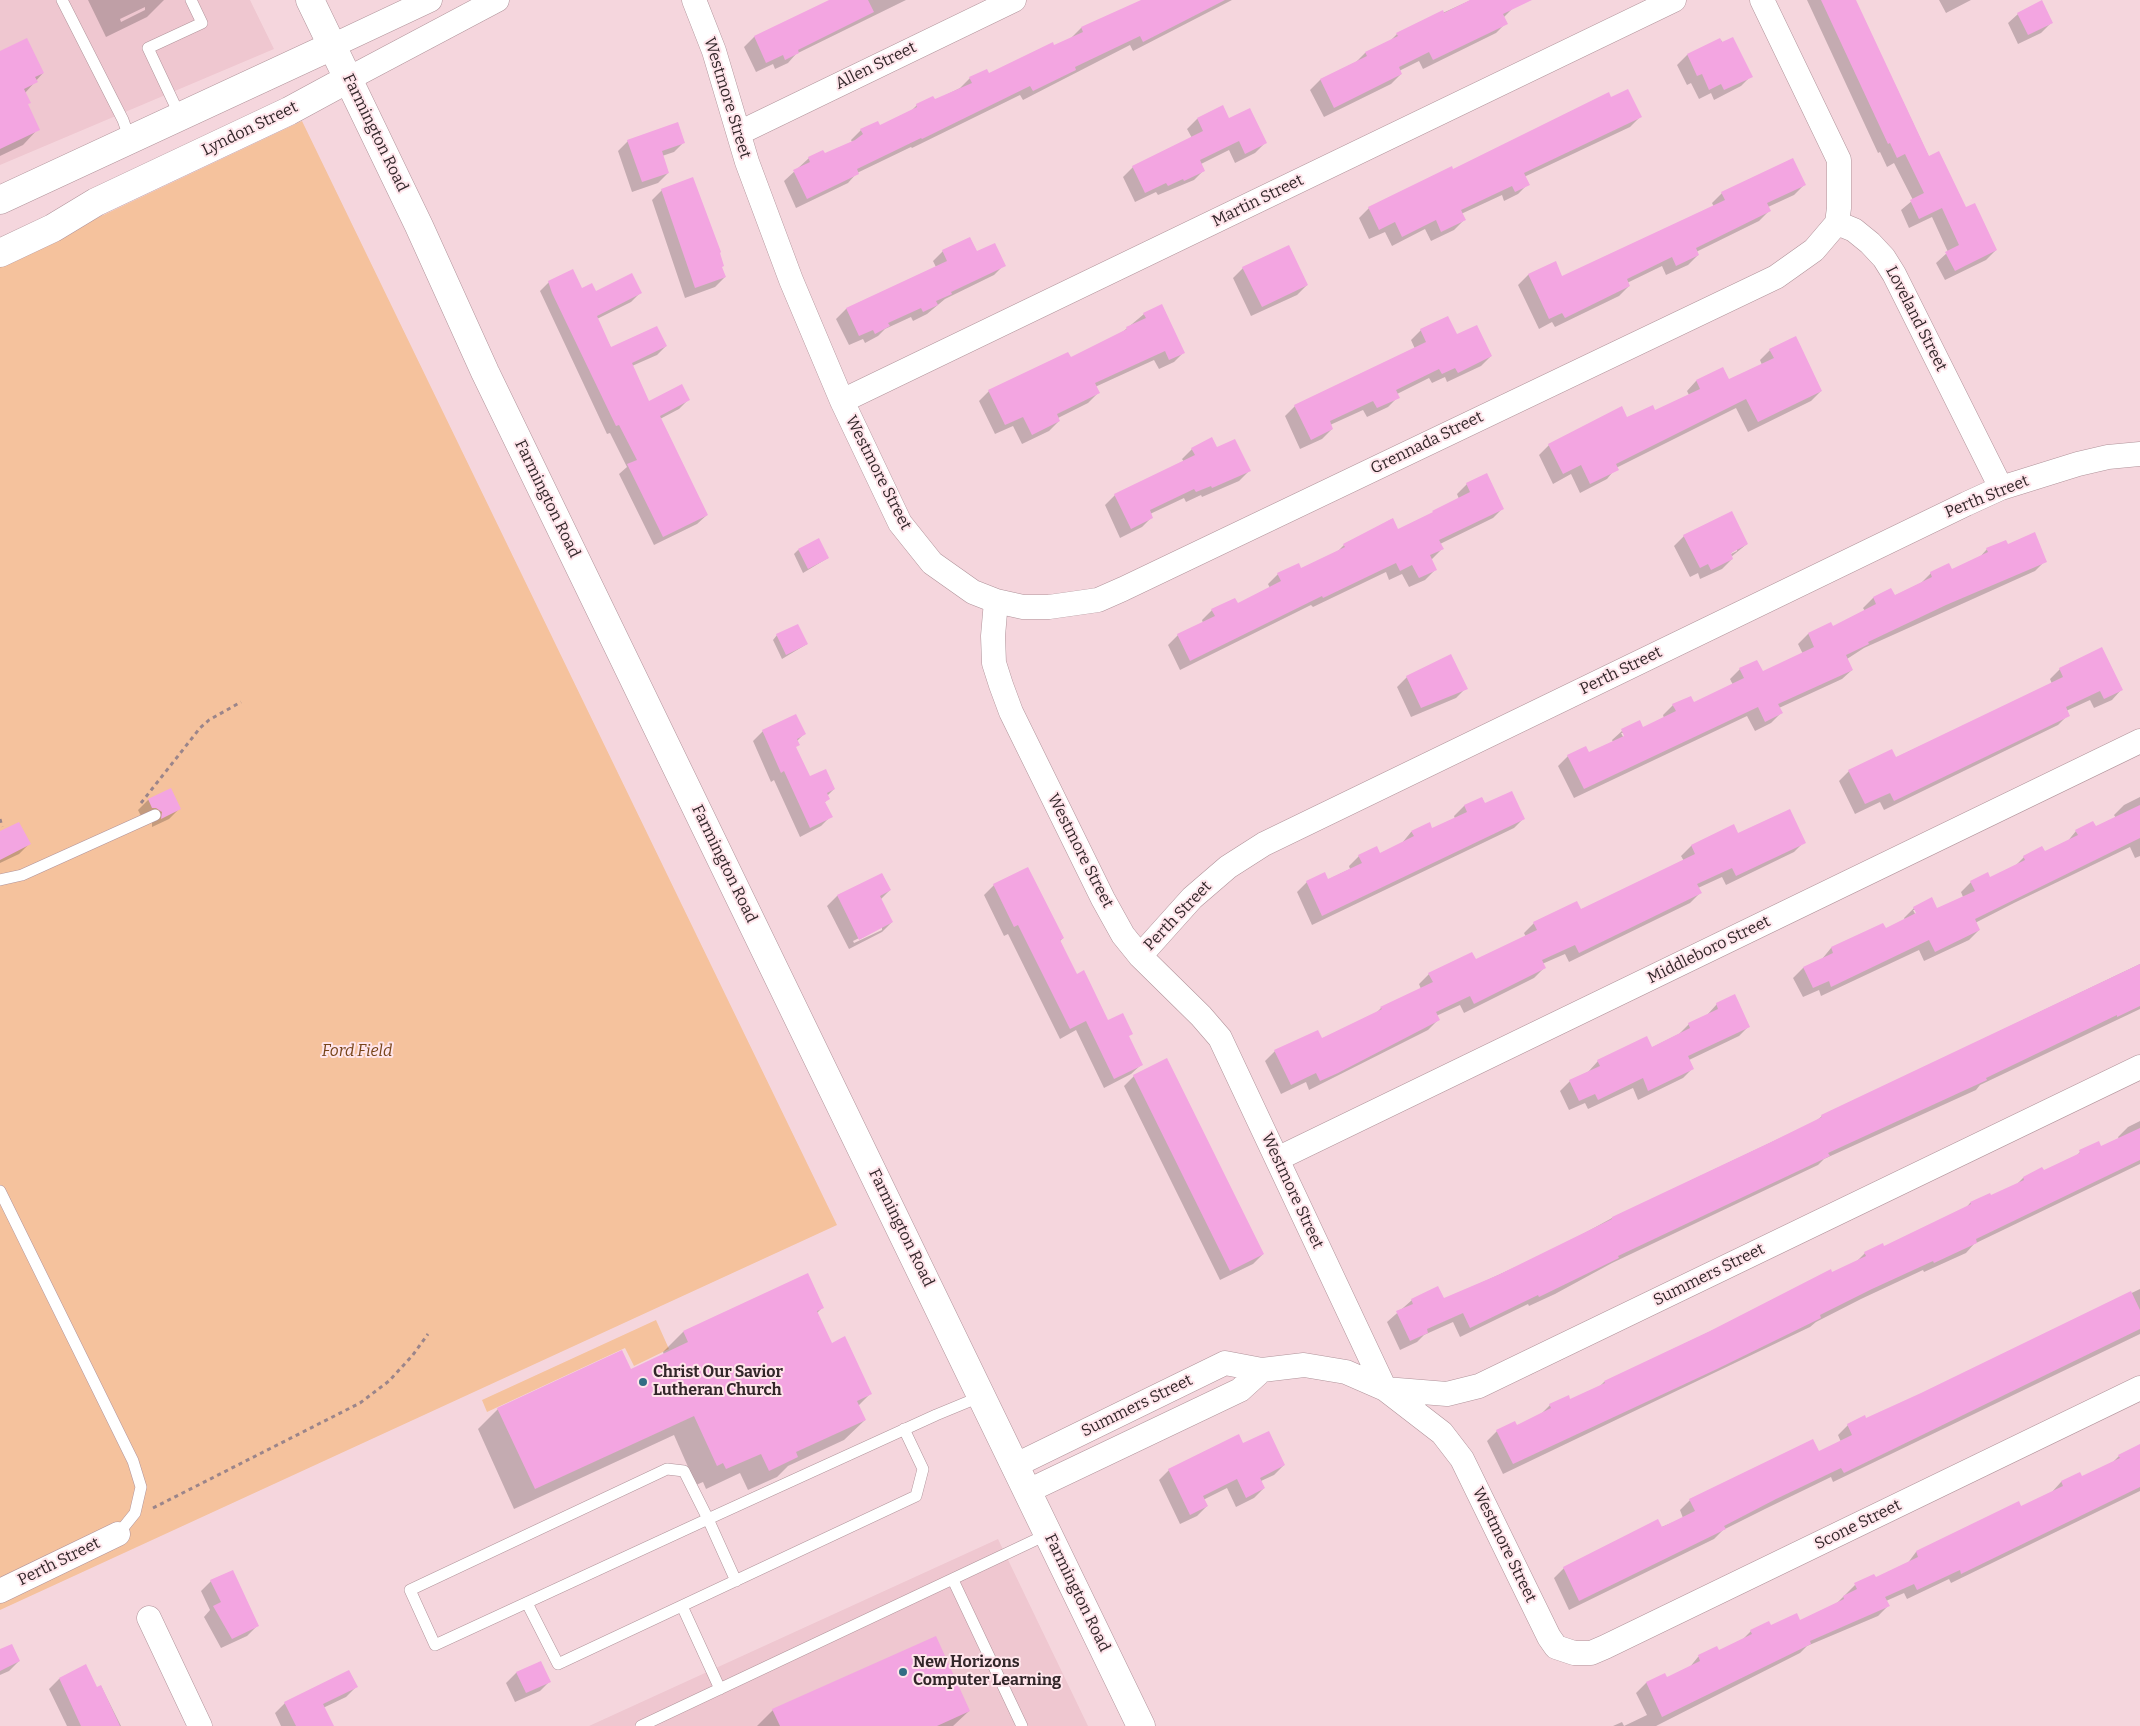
<!DOCTYPE html>
<style>
body{margin:0}
canvas{display:block;background:#f5d6dd}
</style>
<canvas width="2140" height="1726"></canvas>
<script>
const ctx = document.querySelector('canvas').getContext('2d');
ctx.lineJoin = 'round';
function fillPath(path, color) {
  ctx.fillStyle = color;
  ctx.fill(path, 'evenodd');
}
function poly(rows) {
  const path = new Path2D();
  for (const r of rows) {
    path.moveTo(r[0], r[1]);
    for (let i = 2; i < r.length; i += 2) path.lineTo(r[i], r[i + 1]);
  }
  return path;
}
function stroke(path, color, width, dash) {
  ctx.strokeStyle = color;
  ctx.lineWidth = width;
  ctx.lineCap = dash ? 'butt' : 'round';
  ctx.setLineDash(dash || []);
  ctx.stroke(path);
}
function label(font, color, halo, rows, align = 'center') {
  ctx.font = font + ' Bitter,serif';
  ctx.lineWidth = 4;
  ctx.setLineDash([]);
  ctx.textBaseline = 'middle';
  ctx.strokeStyle = halo;
  ctx.fillStyle = color;
  for (const [text, x, y, turn = 0] of rows) {
    ctx.save();
    ctx.translate(x, y);
    ctx.rotate((+turn || 0) * Math.PI / 180);
    ctx.textAlign = isNaN(turn) ? turn : align;
    if (halo) ctx.strokeText(text, 0, 0);
    ctx.fillText(text, 0, 0);
    ctx.restore();
  }
}
fillPath(poly([
 [0,0,250,0,274,49,0,165],
 [998,1539,1088,1726,589,1726]
]), '#efc7d0');
fillPath(poly([
 [302,121,837,1225,0,1610,0,264],
 [656,1320,669,1349,634,1366,625,1348,487,1412,482,1400]
]), '#f5c29d');
fillPath(poly([
 [88,0,164,0,147,17,106,37],
 [145,7,145,10,121,22,120,19],
 [831,0,906,0,796,54,788,63,775,69,773,64,756,72,744,47,754,37],
 [1146,0,1232,0,1133,51,1130,45,1023,100,1020,95,912,148,911,147,857,173,848,183,796,208,784,181,809,158,824,155,852,142,851,140,861,130,879,126,910,112,917,105,934,101,960,88,970,78,988,75,1054,47,1071,38,1081,28],
 [1471,0,1510,0,1513,8,1503,18,1506,23,1496,33,1423,69,1419,61,1399,71,1401,74,1391,84,1324,117,1310,90,1320,80,1356,62,1365,53,1388,43,1397,34],
 [1807,0,1855,0,1929,157,1996,250,1986,260,1945,280,1936,263,1948,252,1932,217,1909,228,1901,210,1913,200,1894,163,1887,167,1880,152,1878,153],
 [1939,0,1971,0,1946,13],
 [2018,14,2051,23,2041,33,2018,44,2008,23],
 [1720,39,1751,76,1741,86,1714,100,1711,93,1699,99,1691,83,1687,85,1677,65,1687,55],
 [0,53,43,73,25,93,27,105,38,129,23,145,0,156],
 [1640,117,1630,127,1524,177,1528,184,1518,194,1504,201,1502,195,1461,214,1464,220,1454,230,1431,241,1425,229,1392,246,1385,232,1369,239,1359,218,1369,208,1453,170],
 [1197,119,1229,120,1265,143,1255,153,1235,163,1229,150,1201,164,1204,170,1194,180,1158,195,1156,192,1135,202,1123,177,1133,167,1192,138,1187,129],
 [628,141,684,142,674,152,662,156,668,173,658,183,632,192,618,151],
 [1804,185,1794,195,1768,207,1769,211,1759,221,1696,252,1698,255,1688,265,1666,275,1662,266,1627,283,1629,286,1619,296,1555,327,1552,322,1539,329,1518,285,1528,275,1555,263,1562,277,1714,207,1712,203,1722,193],
 [662,190,721,267,725,277,715,287,685,298,652,200],
 [943,251,977,253,1004,265,994,275,945,299,927,314,913,321,911,317,885,329,878,336,865,343,863,339,849,345,836,319,846,309,936,267,933,261],
 [1243,268,1307,285,1297,295,1251,316,1233,278],
 [549,282,595,293,640,293,631,302,597,319,611,348,666,346,657,355,632,366,649,403,688,400,679,409,660,419,707,515,697,524,654,545,619,474,627,467,610,433,607,434,540,291],
 [1144,314,1184,352,1174,362,1159,369,1154,360,1095,387,1098,393,1088,403,1058,418,1059,421,1049,431,1022,444,1013,426,995,434,979,401,989,391,1070,359,1120,334],
 [1421,330,1491,356,1481,366,1447,382,1445,377,1432,383,1429,378,1397,394,1398,397,1388,407,1367,417,1363,410,1330,425,1332,429,1322,439,1300,449,1285,416,1295,406,1415,349,1411,340],
 [1770,350,1821,391,1811,401,1748,432,1736,408,1616,468,1607,479,1580,493,1571,474,1553,484,1539,455,1549,445,1627,418,1655,412,1689,395,1687,391,1696,381,1728,381,1762,365,1760,360],
 [1192,449,1217,449,1249,471,1239,481,1202,497,1201,495,1186,502,1184,498,1150,514,1152,517,1142,527,1120,538,1105,505,1115,495,1184,462,1182,459],
 [1467,484,1503,508,1493,518,1440,544,1442,549,1431,560,1435,570,1425,580,1409,587,1402,574,1389,580,1386,572,1313,607,1311,605,1180,670,1168,645,1178,635,1203,623,1202,620,1212,610,1237,605,1270,588,1268,584,1278,574,1301,570,1336,553,1344,545,1392,519,1397,531,1429,516,1459,499,1457,494],
 [1684,536,1747,544,1731,557,1732,559,1722,569,1700,579,1698,573,1690,577,1674,546],
 [1737,549,1737,551,1725,557],
 [2007,545,2045,561,2035,571,1864,648,1847,659,1852,670,1842,679,1779,708,1781,713,1771,723,1755,731,1747,716,1574,798,1558,766,1568,756,1589,754,1613,742,1612,740,1622,731,1642,729,1664,718,1663,715,1673,705,1694,704,1733,685,1730,679,1740,669,1762,673,1803,654,1798,644,1808,634,1830,624,1832,628,1865,611,1863,608,1873,598,1891,590,1894,596,1921,583,1931,573,1951,571,1979,558,1987,549],
 [1621,733,1624,733,1626,742],
 [798,550,828,558,803,573,794,554],
 [777,635,807,644,782,659,773,640],
 [2060,669,2121,690,2112,700,2094,708,2090,700,2066,711,2068,715,2058,725,1884,810,1880,802,1855,814,1839,781,1849,771,1895,758,2052,684,2050,679],
 [1407,677,1466,688,1456,698,1411,717,1397,687],
 [763,731,804,734,797,741,795,748,809,778,834,789,827,796,828,799,824,803,831,816,821,826,800,837,774,780,771,782,753,741],
 [170,790,179,809,169,819,152,827,152,822,142,818,138,810,148,800],
 [2140,797,2140,856,2135,858,2130,847,2014,903,1975,923,1979,930,1969,940,1924,961,1919,950,1821,996,1819,990,1803,997,1793,978,1803,968,1822,959,1831,948,1850,939,1885,930,1905,920,1904,918,1914,908,1937,909,1963,897,1961,892,1971,882,1990,879,2014,867,2024,857,2044,853,2067,842,2076,831,2095,828,2116,818,2114,815,2124,805],
 [1913,910,1916,910,1918,919],
 [1482,798,1485,804,1524,818,1514,828,1312,925,1297,892,1307,882,1327,880,1350,869,1349,866,1359,856,1379,854,1402,843,1411,832,1432,830,1455,819,1454,816,1464,806],
 [1734,826,1738,834,1804,842,1794,852,1726,885,1722,877,1698,888,1700,893,1690,903,1569,962,1565,954,1542,964,1544,968,1534,978,1464,1013,1460,1005,1436,1016,1438,1020,1428,1030,1309,1090,1306,1082,1281,1094,1265,1061,1275,1051,1321,1039,1375,1014,1381,1008,1421,989,1419,984,1429,974,1475,961,1526,937,1524,933,1534,923,1580,910,1684,861,1681,856,1691,846],
 [0,833,29,844,19,854,0,863],
 [882,874,890,890,880,900,892,922,882,932,849,949,827,906,837,896],
 [882,927,882,930,854,943,853,941],
 [994,885,1063,938,1060,941,1076,975,1108,1022,1128,1037,1141,1065,1131,1074,1104,1088,1076,1030,1060,1039,1008,934,1004,936,984,895],
 [2140,964,2140,1009,1980,1085,1976,1090,1824,1159,1818,1165,1612,1263,1555,1294,1529,1306,1528,1304,1460,1337,1453,1322,1424,1335,1417,1342,1400,1350,1387,1322,1412,1300,1444,1300,1561,1246,1612,1218,1816,1121,1822,1116],
 [1717,1004,1749,1026,1739,1036,1689,1060,1693,1068,1683,1078,1638,1100,1633,1088,1588,1109,1585,1103,1569,1110,1560,1091,1570,1081,1588,1072,1598,1061,1651,1048,1679,1034,1689,1024,1707,1015],
 [1134,1076,1263,1254,1253,1264,1220,1280,1124,1086],
 [2140,1121,2140,1164,1974,1244,1966,1253,1924,1272,1923,1270,1861,1299,1816,1322,1810,1327,1503,1474,1487,1441,1497,1431,1516,1426,1540,1415,1550,1405,1570,1401,1600,1386,1604,1382,1856,1262,1865,1253,1884,1248,1965,1209,1970,1203,1989,1194,1991,1197,2016,1185,2023,1178,2044,1172,2074,1158,2080,1152,2101,1147,2119,1139,2118,1137,2128,1127],
 [2140,1289,2140,1334,1833,1482,1831,1477,1765,1509,1723,1530,1714,1539,1569,1610,1554,1578,1564,1568,1683,1518,1680,1510,1690,1500,1819,1453,1841,1442,1838,1435,1848,1425,1866,1420],
 [823,1307,817,1313,831,1344,870,1394,858,1406,865,1420,844,1440,788,1466,777,1477,748,1490,740,1473,706,1489,703,1482,696,1485,674,1435,514,1509,478,1429,498,1409,630,1370,664,1355,663,1352,683,1332],
 [1243,1445,1284,1465,1274,1475,1261,1481,1264,1488,1254,1498,1236,1507,1227,1488,1203,1500,1207,1506,1197,1516,1180,1524,1159,1480,1169,1470],
 [2140,1445,2140,1491,1951,1583,1949,1579,1907,1599,1904,1593,1886,1601,1888,1606,1878,1616,1807,1646,1800,1653,1656,1726,1613,1726,1622,1722,1624,1726,1647,1715,1636,1693,1646,1683,1664,1675,1666,1679,1689,1668,1698,1657,1716,1648,1718,1652,1740,1642,1751,1631,1800,1622,1836,1604,1855,1585,1875,1579,1907,1564,1916,1552,2019,1503,2021,1507,2051,1493,2061,1482,2079,1474,2081,1478,2111,1464,2119,1456],
 [211,1581,257,1626,247,1636,221,1648,204,1617,210,1610,201,1591],
 [0,1651,19,1661,9,1671,0,1675],
 [540,1662,550,1681,540,1691,515,1702,506,1683,516,1673],
 [86,1666,96,1689,101,1686,121,1726,67,1726,49,1689,59,1679],
 [356,1687,346,1697,323,1708,332,1726,281,1726,275,1713,285,1703],
 [773,1710,969,1711,953,1726,757,1726]
]), '#0003');
fillPath(poly([
 [829,0,868,0,874,12,798,50,799,53,785,60,783,55,766,63,754,36],
 [1141,0,1225,0,1143,42,1140,36,1075,67,1076,70,1033,91,1030,86,922,139,921,138,857,169,859,174,807,199,793,170,810,162,808,157,823,150,825,153,855,140,863,134,860,129,878,121,880,125,917,107,916,104,933,96,935,99,972,83,969,77,987,69,989,73,1053,42,1054,45,1083,32,1081,27],
 [1470,0,1532,0,1503,14,1508,24,1433,60,1429,52,1399,67,1402,74,1334,108,1320,79,1367,56,1365,52,1398,36,1396,33,1443,10,1444,13],
 [1821,0,1856,0,1929,156,1939,151,1966,207,1975,203,1997,250,1955,271,1945,252,1959,245,1942,208,1919,219,1910,200,1924,193,1905,154,1897,158,1890,143,1888,144],
 [2042,0,2053,23,2028,35,2017,13],
 [1733,37,1753,77,1724,90,1721,84,1709,90,1702,74,1697,76,1687,54,1720,38,1722,42],
 [27,38,44,73,35,77,38,82,24,89,31,103,28,104,40,130,0,149,0,51],
 [1628,89,1642,117,1524,173,1530,185,1515,192,1512,186,1461,210,1466,220,1441,232,1436,220,1402,237,1395,222,1379,230,1368,207,1452,166,1453,169,1609,92,1611,97],
 [1223,105,1229,118,1250,108,1267,143,1245,154,1239,141,1200,160,1205,171,1184,181,1183,179,1168,186,1166,183,1145,193,1132,166,1203,131,1197,118],
 [678,122,685,143,662,151,669,173,642,182,627,140],
 [1793,158,1806,185,1767,203,1771,211,1696,248,1699,255,1676,266,1672,257,1627,279,1630,286,1565,318,1562,313,1549,319,1528,274,1556,261,1562,276,1725,200,1721,192],
 [693,177,721,252,720,253,724,266,722,267,726,277,695,288,661,189],
 [970,237,977,251,995,243,1006,266,951,292,952,294,936,301,938,305,923,312,921,308,888,323,890,326,875,334,873,330,859,336,846,308,947,261,942,250],
 [1289,245,1308,285,1262,307,1242,267],
 [573,269,582,288,592,283,596,291,632,273,642,293,597,316,611,347,657,326,667,346,632,363,649,401,682,384,690,400,660,416,708,515,663,537,627,464,637,460,619,425,616,426,552,293,548,281],
 [1162,304,1185,353,1169,360,1165,351,1095,383,1100,393,1057,414,1060,421,1032,435,1023,417,1005,425,988,390,1068,352,1071,357,1127,329,1126,327,1146,318,1143,313],
 [1448,316,1457,334,1477,325,1492,356,1458,373,1455,368,1442,374,1439,369,1396,390,1400,398,1377,408,1373,401,1330,421,1333,429,1311,440,1294,405,1426,342,1420,329],
 [1796,336,1822,391,1758,422,1746,399,1616,464,1619,470,1590,484,1581,465,1563,474,1548,444,1622,406,1627,417,1653,405,1655,410,1700,389,1696,380,1723,367,1729,379,1774,358,1769,349],
 [1212,437,1217,447,1235,439,1251,471,1212,488,1211,486,1196,492,1194,489,1150,510,1153,518,1131,529,1114,494,1195,455,1191,448],
 [1487,473,1504,509,1439,540,1444,549,1430,555,1437,570,1419,578,1412,565,1400,571,1396,563,1323,598,1322,596,1190,661,1177,634,1215,616,1211,609,1235,598,1238,603,1281,581,1277,573,1299,563,1301,568,1345,547,1343,544,1393,518,1398,529,1433,512,1432,511,1470,492,1466,483],
 [1732,511,1748,544,1731,553,1733,559,1711,570,1708,564,1700,568,1683,535],
 [2035,532,2047,562,1946,605,1868,642,1869,644,1846,655,1853,670,1778,704,1783,713,1765,722,1758,707,1584,789,1567,755,1586,746,1589,752,1624,736,1621,729,1640,720,1643,727,1676,711,1672,704,1691,696,1694,702,1744,678,1739,668,1757,660,1763,671,1814,647,1808,633,1831,622,1833,626,1876,604,1873,597,1891,588,1895,595,1932,577,1930,572,1949,563,1952,569,1988,552,1986,548,2006,540,2008,544],
 [819,538,829,558,808,569,798,549],
 [798,624,808,644,786,655,776,634],
 [2102,647,2123,690,2104,699,2100,691,2066,707,2070,716,1894,801,1890,793,1865,804,1848,770,1892,749,1896,757,2063,677,2059,668],
 [1451,654,1468,689,1421,708,1406,676],
 [796,714,806,734,797,739,800,745,796,747,810,776,826,769,835,789,827,793,830,799,825,802,833,817,810,828,784,771,781,773,762,730],
 [171,788,181,809,161,819,162,812,156,808,152,808,148,799],
 [1512,791,1525,819,1322,916,1306,881,1325,872,1328,879,1362,863,1358,855,1377,846,1380,853,1414,836,1411,831,1430,822,1432,828,1467,812,1464,805,1482,797,1485,803],
 [2140,805,2140,838,1975,919,1980,930,1935,952,1929,940,1831,987,1829,981,1813,988,1803,967,1833,953,1831,947,1883,923,1886,928,1916,913,1913,907,1932,897,1937,908,1975,891,1970,881,1988,872,1990,877,2025,860,2023,856,2042,846,2045,851,2078,835,2075,830,2093,821,2096,826],
 [1790,809,1806,843,1736,876,1732,868,1697,884,1702,893,1579,953,1575,945,1542,960,1546,968,1474,1004,1470,996,1436,1012,1440,1020,1338,1073,1320,1081,1316,1073,1291,1085,1274,1050,1318,1030,1322,1038,1382,1009,1380,1007,1433,982,1428,973,1472,952,1476,959,1537,930,1533,922,1577,901,1581,909,1695,854,1691,845,1734,824,1738,833],
 [19,822,31,844,0,860,0,831],
 [1028,867,1064,938,1060,940,1077,974,1084,970,1108,1020,1123,1013,1133,1034,1129,1036,1143,1065,1114,1079,1086,1021,1070,1029,1018,925,1014,927,993,884],
 [882,873,891,890,880,896,893,922,859,940,837,895],
 [2140,964,2140,1006,2117,1017,2117,1015,1986,1078,1987,1080,1828,1153,1830,1156,1618,1256,1619,1258,1539,1297,1538,1295,1470,1328,1463,1313,1427,1329,1428,1333,1410,1341,1396,1311,1413,1304,1411,1299,1438,1286,1444,1298,1498,1275,1612,1219,1612,1217,1769,1143,1822,1117,1821,1115],
 [1735,994,1750,1027,1688,1056,1694,1069,1648,1091,1643,1078,1598,1100,1595,1094,1579,1101,1569,1080,1600,1066,1597,1060,1647,1036,1652,1047,1690,1028,1688,1023,1718,1009,1716,1003],
 [1167,1058,1264,1254,1230,1271,1133,1075],
 [2140,1128,2140,1160,1976,1239,1977,1243,1934,1263,1933,1261,1872,1289,1820,1315,1821,1318,1717,1369,1513,1464,1496,1430,1515,1421,1517,1425,1551,1408,1549,1404,1569,1395,1570,1399,1605,1383,1604,1381,1710,1331,1831,1269,1832,1272,1866,1256,1864,1252,1883,1243,1884,1246,1971,1204,1970,1202,1990,1193,1991,1195,2024,1180,2023,1177,2042,1167,2044,1170,2080,1153,2079,1150,2099,1141,2101,1146],
 [808,1273,824,1308,817,1311,832,1343,845,1336,872,1394,857,1401,866,1420,796,1452,798,1457,769,1471,761,1454,726,1469,723,1463,717,1466,694,1416,535,1489,497,1408,622,1350,631,1369,688,1342,683,1331],
 [2131,1291,2140,1310,2140,1329,1844,1473,1841,1468,1776,1499,1724,1526,1726,1529,1579,1601,1563,1567,1658,1519,1662,1527,1695,1511,1689,1499,1813,1439,1819,1451,1852,1435,1847,1424,1865,1415,1866,1418,1921,1393],
 [1269,1431,1285,1465,1260,1478,1265,1488,1246,1498,1237,1479,1203,1496,1208,1506,1190,1515,1168,1469,1239,1434,1243,1443],
 [2140,1444,2140,1487,1961,1574,1960,1570,1917,1590,1914,1584,1885,1597,1890,1606,1810,1641,1811,1644,1662,1717,1646,1682,1665,1673,1667,1677,1700,1661,1698,1655,1717,1646,1719,1650,1752,1634,1750,1630,1769,1621,1771,1625,1797,1613,1800,1620,1844,1599,1843,1596,1857,1589,1854,1583,1874,1574,1876,1577,1918,1557,1916,1551,2019,1501,2021,1506,2063,1486,2061,1481,2080,1472,2082,1476,2120,1458,2118,1455],
 [233,1570,259,1626,232,1639,213,1606,221,1602,210,1580],
 [936,1636,970,1711,937,1726,780,1726,772,1709],
 [12,1644,20,1661,0,1671,0,1649],
 [541,1661,551,1682,526,1693,516,1672],
 [86,1664,97,1687,101,1685,120,1726,81,1726,59,1678],
 [349,1670,358,1687,323,1704,334,1726,296,1726,284,1702]
]), '#f3a5e1');
const lane = poly([
 [62,0,123,120,130,140],
 [180,116,148,48,202,23,191,0],
 [0,880,22,875,155,815],
 [0,1191,133,1461,141,1487,135,1513,118,1534],
 [953,1580,1022,1726],
 [736,1581,708,1519,684,1471,667,1469,410,1590,435,1645,708,1519,936,1415,982,1396],
 [527,1603,558,1664,916,1496,923,1469,904,1429],
 [682,1606,720,1689],
 [641,1726,1048,1534]
]);
const street = poly([
 [694,0,714,51,747,162,791,280,842,401,900,523,932,563,973,592,996,601,1023,607,1049,607,1098,600,1123,589,1776,277,1814,250,1837,223,1839,208,1839,160,1762,0],
 [332,46,430,0],
 [348,79,497,0],
 [739,133,1014,0],
 [1837,223,1854,230,1870,243,1884,258,1894,274,2001,488],
 [842,401,1674,0],
 [996,601,993,636,994,663,1001,685,1011,712,1103,899,1123,935,1140,956,1201,1016,1220,1038,1385,1389,1442,1433,1462,1459,1549,1637,1556,1647,1574,1653,1591,1653,1605,1647,2140,1388],
 [1140,956,1192,898,1228,867,1264,844,1966,504,2001,488,2078,464,2108,457,2140,454],
 [1277,1159,2140,741],
 [1016,1465,1225,1363,1262,1370,1304,1365,1346,1372,1385,1389,1447,1394,1479,1386,2140,1067],
 [1028,1491,1240,1390,1262,1370],
 [0,1591,118,1534],
 [149,1618,200,1726]
]);
const secondary = poly([
 [310,0,419,226,485,372,1141,1726],
 [0,200,332,46],
 [0,253,53,228,96,202,289,111,348,79]
]);
stroke(lane, '#b0939a', 12);
stroke(street, '#b0939a', 25);
stroke(secondary, '#b0939a', 29);
stroke(poly([
 [141,803,200,728,209,720,241,702],
 [0,819,2,827],
 [153,1508,360,1403,389,1381,412,1356,428,1334]
]), '#9b858a', 3, [4, 4]);
stroke(lane, '#fff', 11);
stroke(street, '#fff', 24);
stroke(secondary, '#fff', 28);
for (const [x, y, r, color] of [
 [643,1382,5,"#316d84"],
 [903,1672,5,"#316d84"]
]) {
  const dot = new Path2D();
  dot.arc(x, y, r, 0, 2 * Math.PI);
  ctx.fillStyle = color;
  ctx.fill(dot);
  stroke(dot, '#ffe5eb', 2);
}
label('16px', '#322629', '#ffe5eb', [
 ["Allen Street",876,66,-26],
 ["Westmore Street",727,98,73],
 ["Lyndon Street",250,129,-26],
 ["Farmington Road",375,133,64],
 ["Martin Street",1258,201,-26],
 ["Loveland Street",1916,319,63],
 ["Grennada Street",1427,443,-26],
 ["Westmore Street",878,473,63],
 ["Perth Street",1987,497,-22],
 ["Farmington Road",547,499,64],
 ["Perth Street",1621,671,-26],
 ["Westmore Street",1080,851,63],
 ["Farmington Road",724,864,64],
 ["Perth Street",1178,916,-46],
 ["Middleboro Street",1709,950,-26],
 ["Westmore Street",1292,1191,65],
 ["Farmington Road",901,1228,64],
 ["Summers Street",1709,1275,-26],
 ["Summers Street",1137,1406,-26],
 ["Scone Street",1858,1525,-26],
 ["Westmore Street",1504,1545,64],
 ["Perth Street",59,1562,-26],
 ["Farmington Road",1077,1593,64]
]);
label('italic 16px', '#774419', '#ffe5eb', [
 ["Ford Field",357,1052]
]);
label('bold 16px', '#322629', '#ffe5eb', [
 ["Christ Our Savior",653,1373],
 ["Lutheran Church",653,1391],
 ["New Horizons",913,1663],
 ["Computer Learning",913,1681]
], 'left');
</script>
